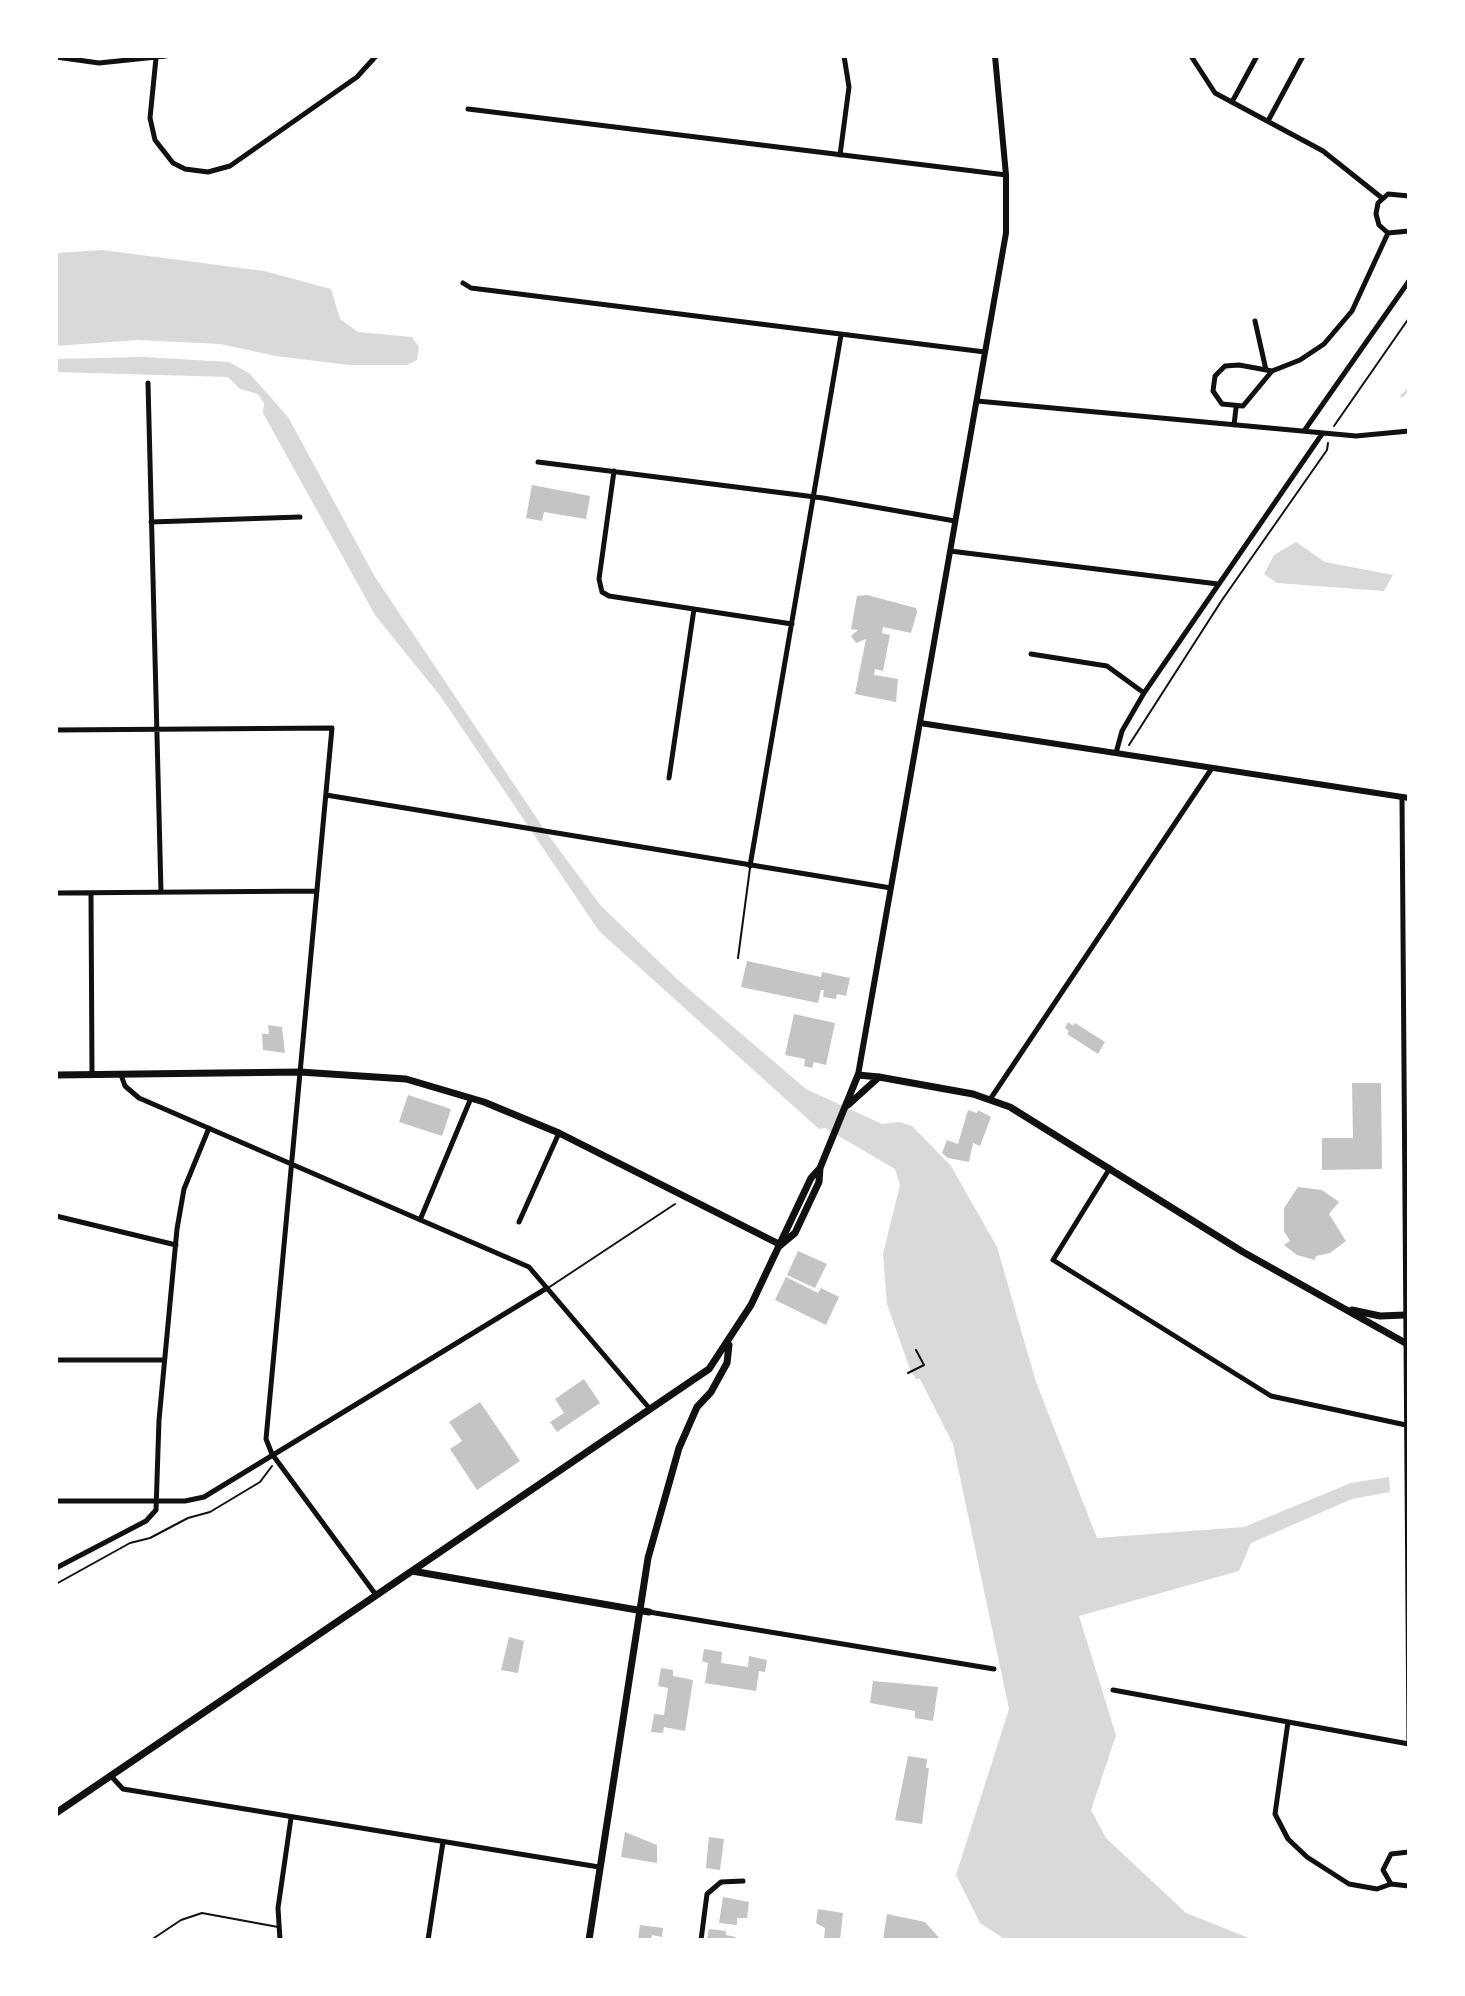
<!DOCTYPE html>
<style>
body{margin:0}
#map{position:relative;width:1465px;height:1996px;overflow:hidden;background:#fff;font-family:"PT Sans Narrow",sans-serif}
canvas{display:block}
.frame{position:absolute;inset:0;border:58px solid #fff;pointer-events:none}
</style>
<div id="map">
<canvas width="1465" height="1996"></canvas>
<div class="frame"></div>
</div>
<script>
const ctx = document.querySelector('canvas').getContext('2d');
ctx.lineJoin = 'round';
function fillPath(path, color) {
  ctx.fillStyle = color;
  ctx.fill(path, 'evenodd');
}
function poly(rows) {
  const path = new Path2D();
  for (const r of rows) {
    path.moveTo(r[0], r[1]);
    for (let i = 2; i < r.length; i += 2) path.lineTo(r[i], r[i + 1]);
  }
  return path;
}
function stroke(path, color, width, dash) {
  ctx.strokeStyle = color;
  ctx.lineWidth = width;
  ctx.lineCap = dash ? 'butt' : 'round';
  ctx.setLineDash(dash || []);
  ctx.stroke(path);
}
fillPath(poly([
 [102,250,264,271,331,289,340,319,358,332,412,337,419,347,417,360,407,365,349,365,276,356,220,344,138,340,56,346,56,253],
 [144,357,229,362,249,373,288,417,375,577,546,832,601,906,677,979,806,1089,882,1124,899,1122,912,1126,951,1166,997,1247,1036,1382,1097,1538,1244,1527,1351,1483,1389,1477,1390,1492,1352,1499,1251,1543,1239,1571,1079,1616,1116,1735,1091,1810,1106,1838,1186,1913,1254,1940,1006,1940,980,1923,956,1875,1009,1709,953,1444,920,1379,916,1379,910,1369,887,1304,883,1254,900,1185,895,1169,825,1128,819,1129,599,931,441,697,375,615,263,413,264,403,258,394,240,389,228,377,56,372,56,359],
 [1296,542,1325,562,1393,575,1384,591,1277,583,1264,574,1274,555]
]), '#d9d9d9');
stroke(poly([
 [1402,396,1409,389]
]), '#d9d9d9', 3);
fillPath(poly([
 [532,485,590,496,586,519,544,512,542,521,526,518],
 [867,595,916,608,917,612,911,633,883,627,882,633,890,635,883,671,875,669,874,675,898,679,896,702,855,694,866,639,856,643,851,636,858,630,851,629,857,596],
 [747,961,821,977,822,972,850,978,846,996,837,994,836,999,823,997,824,990,821,990,818,1003,741,987],
 [794,1014,835,1023,826,1065,814,1062,812,1068,804,1066,805,1059,785,1055],
 [1068,1022,1073,1026,1075,1023,1105,1042,1098,1054,1067,1034,1069,1031,1065,1028],
 [268,1025,282,1027,285,1053,263,1050,262,1034,269,1034],
 [1352,1083,1381,1083,1382,1169,1322,1170,1322,1138,1353,1138],
 [408,1095,451,1109,442,1136,399,1122],
 [968,1110,977,1113,978,1110,991,1117,980,1146,973,1143,969,1162,948,1158,942,1153,947,1140,958,1144],
 [1298,1187,1322,1190,1339,1202,1329,1214,1346,1241,1330,1253,1316,1256,1315,1260,1297,1255,1284,1245,1290,1241,1284,1231,1284,1208],
 [798,1251,827,1264,815,1288,787,1275],
 [786,1277,818,1293,821,1288,839,1297,826,1325,775,1300],
 [584,1379,600,1403,557,1432,550,1422,564,1413,555,1399],
 [480,1402,520,1461,477,1490,450,1449,462,1441,449,1422],
 [509,1637,524,1641,518,1673,501,1670],
 [704,1649,722,1652,721,1663,748,1667,749,1656,767,1660,765,1672,759,1671,756,1691,705,1683,708,1663,702,1661],
 [661,1668,673,1670,673,1676,693,1680,685,1731,664,1727,663,1733,651,1732,654,1714,664,1715,668,1688,658,1686],
 [873,1681,938,1687,933,1721,915,1718,915,1711,870,1703],
 [908,1756,927,1759,926,1768,929,1768,922,1824,895,1820],
 [625,1832,657,1845,657,1863,621,1857],
 [709,1837,724,1839,720,1870,706,1868],
 [723,1897,749,1902,747,1918,737,1918,737,1925,719,1923],
 [818,1909,843,1913,840,1940,824,1940,825,1928,816,1923],
 [887,1914,925,1922,941,1940,883,1940],
 [640,1925,663,1928,662,1937,652,1935,651,1940,638,1940],
 [709,1929,726,1931,726,1935,736,1937,735,1940,707,1940]
]), '#c4c4c4');
stroke(poly([
 [1334,426,1409,318],
 [1129,745,1222,600,1327,450,1328,443],
 [908,1373,924,1365,916,1350],
 [56,1584,130,1543,150,1538,188,1518,210,1512,260,1482,272,1466]
]), '#111', 2);
stroke(poly([
 [738,958,750,868],
 [548,1288,675,1204],
 [151,1940,181,1920,202,1913,278,1927]
]), '#111', 2);
stroke(poly([
 [1191,56,1215,93,1323,151,1382,198],
 [56,57,99,63,166,56],
 [156,58,150,118,155,140,173,163,185,169,208,172,230,166,357,77,376,56],
 [1232,102,1257,56],
 [468,109,1006,175],
 [1268,121,1303,56],
 [840,155,849,87,844,56],
 [1409,196,1388,194,1378,203,1376,214,1379,225,1388,233,1409,231],
 [463,283,471,288,985,352],
 [1255,321,1266,370],
 [1272,371,1239,365,1225,366,1215,376,1213,391,1222,404,1243,406,1272,371,1300,360,1324,344,1352,311,1388,233],
 [148,383,161,892],
 [977,401,1356,436,1409,431],
 [1234,425,1236,408],
 [1304,431,1409,281],
 [538,462,823,498,955,521],
 [614,471,599,579,602,592,609,596,792,624],
 [151,522,300,517],
 [950,551,1218,584],
 [1031,654,1107,666,1144,693],
 [56,730,332,728,266,1439,272,1454,376,1595],
 [1116,753,1122,731,1144,693,1322,434],
 [669,778,694,609],
 [326,795,891,888],
 [750,866,841,335],
 [56,893,317,891],
 [91,893,92,1074],
 [121,1075,125,1086,139,1098,529,1267,650,1409],
 [991,1098,1212,768],
 [1110,1168,1053,1260,1271,1396,1406,1425],
 [56,1216,176,1245],
 [420,1220,471,1098],
 [519,1222,559,1133],
 [56,1360,164,1360],
 [56,1501,185,1501,204,1497,547,1288],
 [56,1568,146,1521,156,1510,159,1420,177,1229,184,1189,209,1128],
 [649,1612,994,1669],
 [1113,1690,1409,1744,1402,797],
 [1288,1722,1275,1814,1288,1839,1307,1857,1349,1884,1377,1889,1391,1884],
 [110,1775,123,1789,599,1867],
 [1409,1852,1391,1854,1383,1870,1391,1884,1409,1886],
 [280,1940,278,1908,291,1818],
 [428,1940,443,1842],
 [701,1940,707,1894,721,1882,743,1881]
]), '#111', 5);
stroke(poly([
 [920,723,1409,798],
 [858,1075,1006,233,1006,175,995,56]
]), '#111', 6);
stroke(poly([
 [56,1075,300,1072,406,1079,484,1102,559,1133,781,1245]
]), '#111', 7);
stroke(poly([
 [848,1105,879,1077],
 [783,1243,795,1233,819,1182,820,1168,858,1075,879,1077,973,1094,1010,1107,1243,1252,1409,1345],
 [1352,1310,1380,1316,1405,1315],
 [412,1571,649,1612],
 [56,1813,709,1369,751,1305,811,1178,820,1168],
 [589,1940,648,1558,679,1448,697,1407,711,1392,727,1363,729,1345]
]), '#111', 7);
</script>
